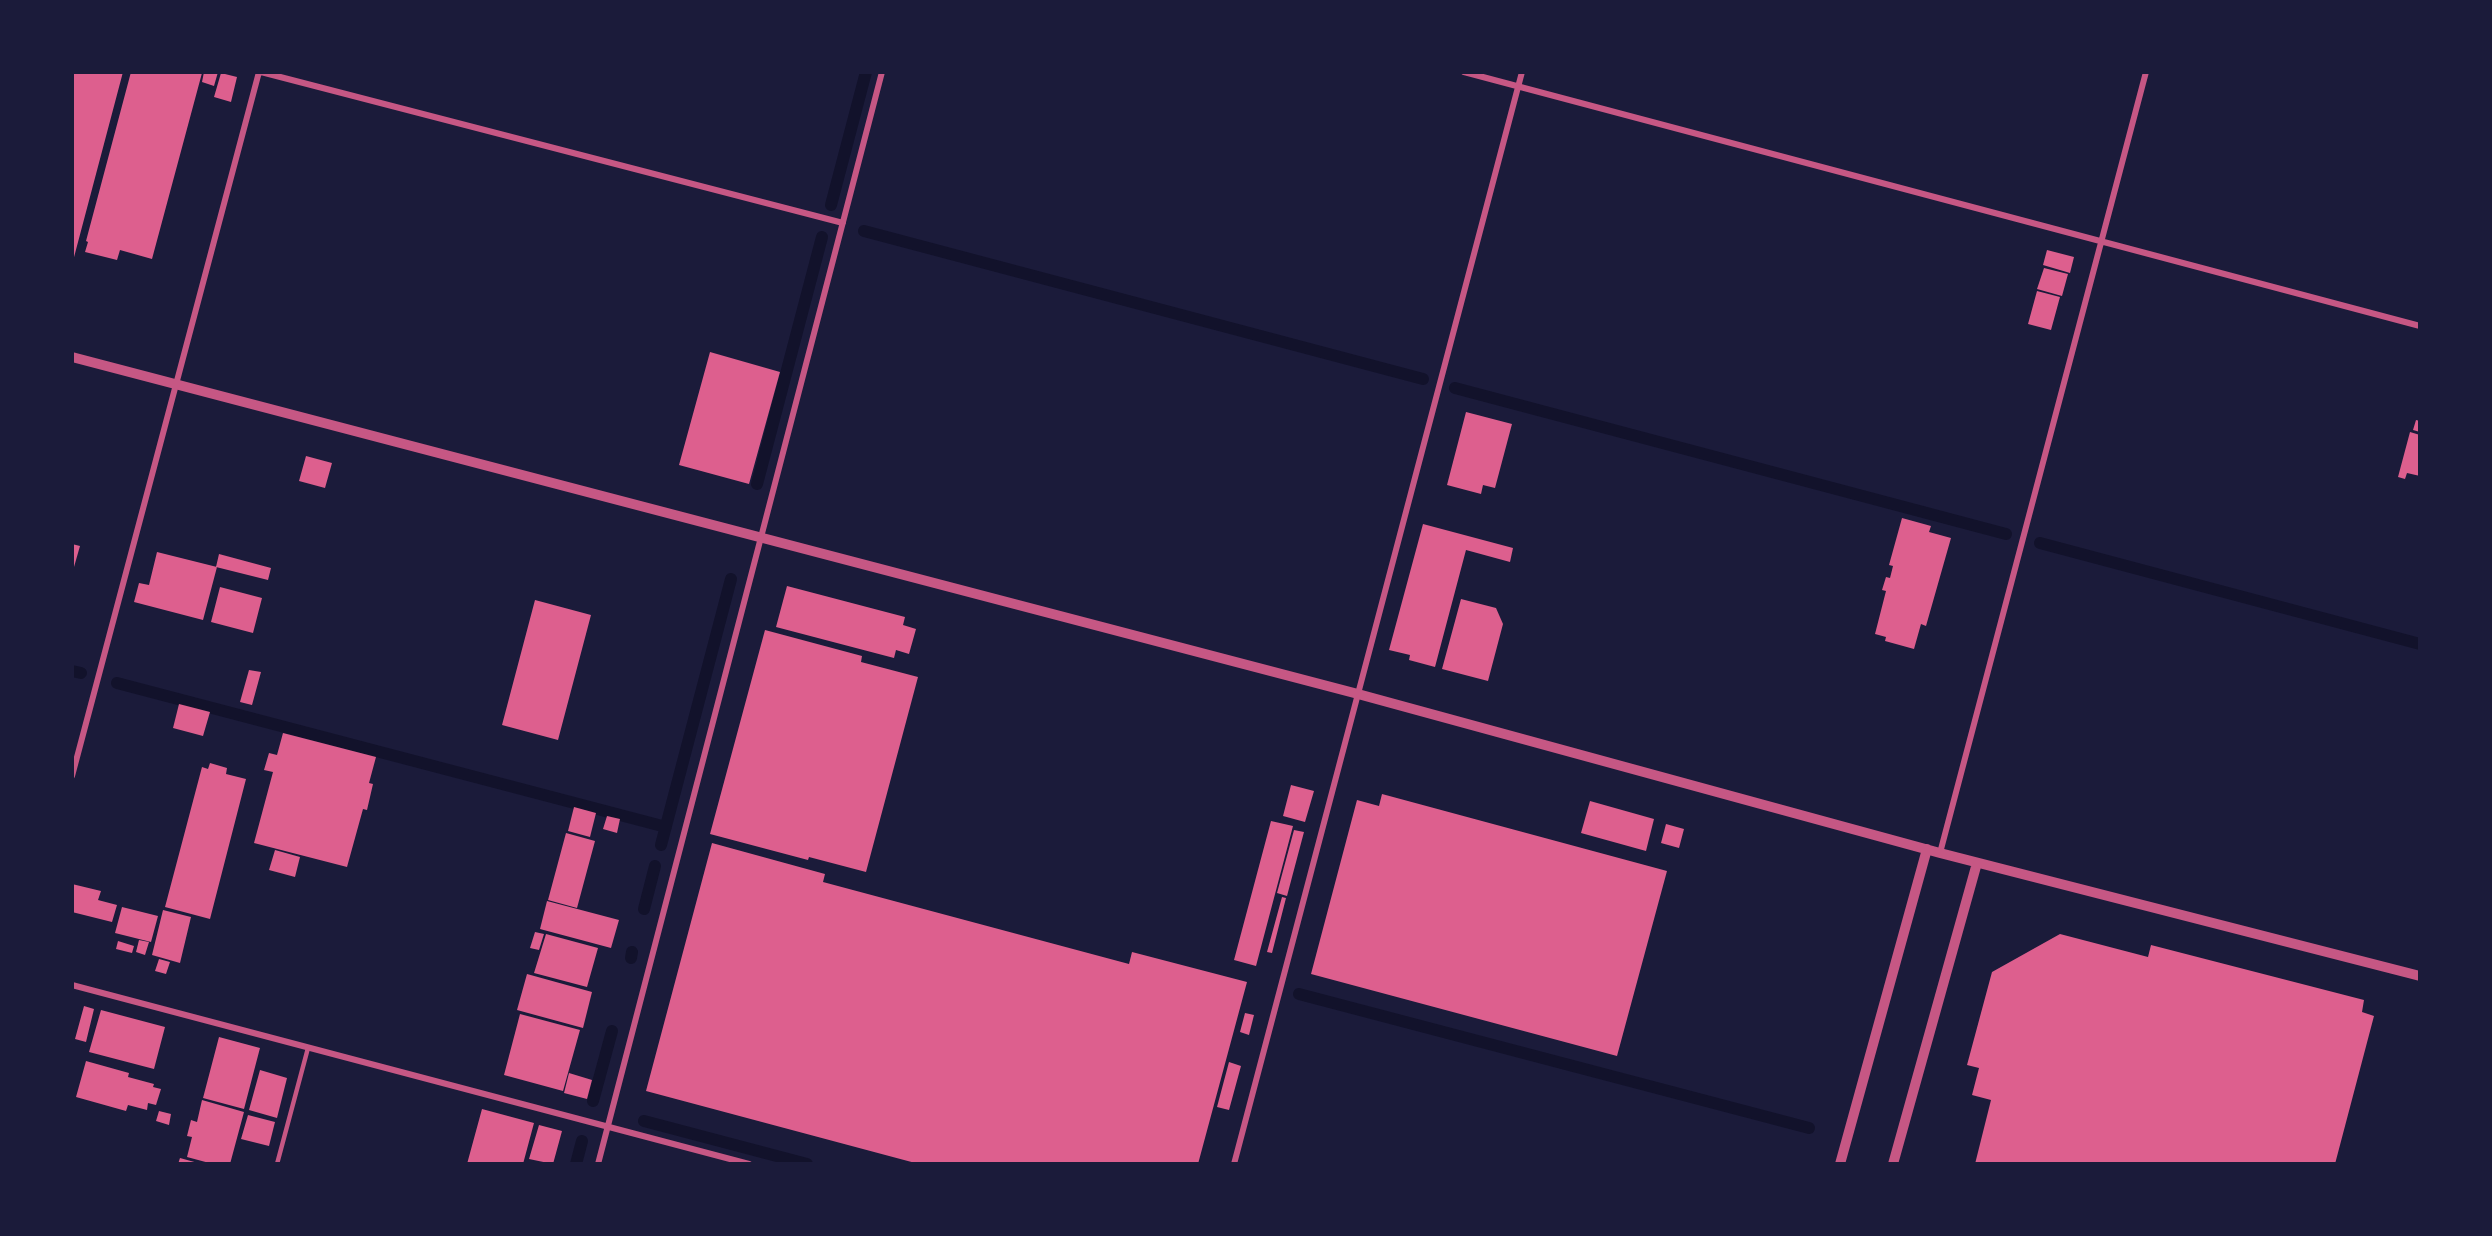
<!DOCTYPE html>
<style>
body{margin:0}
#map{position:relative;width:2492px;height:1236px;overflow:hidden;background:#1b1b3a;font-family:Lora,serif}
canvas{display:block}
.frame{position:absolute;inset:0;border:74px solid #1b1b3a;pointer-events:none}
</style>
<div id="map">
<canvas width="2492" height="1236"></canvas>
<div class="frame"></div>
</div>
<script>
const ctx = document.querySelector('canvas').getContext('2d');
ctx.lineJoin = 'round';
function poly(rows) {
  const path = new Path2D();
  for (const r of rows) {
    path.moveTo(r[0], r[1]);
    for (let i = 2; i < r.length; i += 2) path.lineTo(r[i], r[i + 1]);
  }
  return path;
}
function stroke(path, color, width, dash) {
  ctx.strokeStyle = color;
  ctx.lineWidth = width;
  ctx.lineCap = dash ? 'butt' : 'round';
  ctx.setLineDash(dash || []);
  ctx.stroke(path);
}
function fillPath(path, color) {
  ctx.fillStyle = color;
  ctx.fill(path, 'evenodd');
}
stroke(poly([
 [831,205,866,72],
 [864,231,1423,379],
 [1455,388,2006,534],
 [757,484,822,237],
 [2040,543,2420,644],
 [72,671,81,673],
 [117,683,666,827],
 [661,845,731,579],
 [644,909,655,866],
 [631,958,632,952],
 [1299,994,1809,1128],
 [593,1101,612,1031],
 [644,1121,807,1164],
 [576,1164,582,1141]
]), '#12122b', 12);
fillPath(poly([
 [72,72,123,72,73,261,72,261],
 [131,72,202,73,152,259,120,250,117,260,85,252,88,242,86,241],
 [204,72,218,72,214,86,202,82],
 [221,73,237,77,231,102,214,97],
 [2047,250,2074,257,2070,273,2043,265],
 [2044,268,2068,274,2062,296,2037,289],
 [2037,291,2060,297,2051,330,2028,324],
 [710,352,780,372,749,484,679,465],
 [1466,412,1512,424,1495,488,1483,485,1481,494,1447,485],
 [2416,420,2420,421,2420,432,2413,430],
 [2410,432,2420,435,2420,476,2407,473,2405,479,2398,477],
 [306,456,332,463,325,488,299,481],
 [1902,518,1931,526,1929,532,1951,538,1926,626,1921,624,1914,649,1885,641,1886,637,1875,634,1886,591,1882,590,1886,577,1890,578,1893,566,1889,565],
 [1423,524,1513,548,1510,562,1466,550,1435,667,1409,660,1410,655,1389,650],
 [72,544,80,546,74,567,72,567],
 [157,552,217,567,203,620,134,602,139,583,149,585],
 [219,554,271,568,268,580,216,567],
 [787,586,905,617,903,625,916,629,909,654,896,650,894,658,776,627],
 [220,587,262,598,253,633,211,622],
 [1461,599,1496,608,1503,624,1488,681,1442,669],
 [535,600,591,615,558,740,502,725],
 [765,630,862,656,861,662,918,677,866,872,809,857,808,860,710,834],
 [249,670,261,672,252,705,240,702],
 [179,704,210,712,203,736,173,728],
 [283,733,376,757,369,783,373,784,367,810,363,809,347,867,254,843,273,772,264,770,269,753,277,755],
 [210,763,227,768,226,774,246,779,210,919,165,907,202,767,208,769],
 [1291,785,1314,791,1305,822,1283,816],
 [1382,794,1667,871,1617,1056,1311,974,1357,800,1379,806],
 [1590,801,1654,819,1646,851,1581,833],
 [574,807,596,813,590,837,568,831],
 [607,816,620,819,617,833,603,829],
 [1271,821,1293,826,1256,966,1234,960],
 [1666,824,1684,829,1679,848,1661,843],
 [1294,830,1304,832,1287,896,1277,893],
 [566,833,595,841,577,908,548,900],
 [712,843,825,874,823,882,1129,964,1132,952,1247,982,1198,1164,919,1164,646,1091],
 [275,850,300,857,295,877,269,870],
 [72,884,101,891,98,900,117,905,112,922,72,912],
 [1282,897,1286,898,1272,953,1267,952],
 [547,901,619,920,611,948,540,929],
 [122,907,158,916,151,942,115,933],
 [163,910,191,917,180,963,152,955],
 [535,932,544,934,539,950,530,948],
 [546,934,598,948,587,987,534,973],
 [2060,934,2148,957,2151,945,2364,1000,2362,1012,2374,1016,2335,1164,1975,1164,1991,1100,1972,1095,1979,1068,1967,1065,1992,972],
 [139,940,149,942,145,955,136,952],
 [118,941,134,946,132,953,116,949],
 [159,959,170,962,166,974,155,971],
 [527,974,592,992,583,1028,517,1010],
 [84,1006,94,1009,86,1042,75,1039],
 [101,1010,165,1027,154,1069,89,1052],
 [1245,1013,1254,1015,1249,1035,1240,1032],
 [520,1014,580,1030,563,1091,504,1075],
 [219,1037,260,1048,244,1109,203,1098],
 [86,1061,129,1073,128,1077,154,1084,153,1087,161,1089,156,1105,148,1103,147,1110,128,1105,126,1111,76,1097],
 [1229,1062,1241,1066,1229,1110,1217,1107],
 [260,1070,287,1078,277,1118,249,1110],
 [569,1073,592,1080,587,1099,564,1093],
 [202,1100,244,1112,230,1164,213,1164,187,1157,192,1137,187,1136,191,1120,197,1122],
 [482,1109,534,1123,523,1164,467,1164],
 [159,1111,171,1114,169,1125,156,1121],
 [248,1115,275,1122,269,1146,241,1139],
 [539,1125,562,1131,553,1164,529,1159],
 [180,1158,198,1163,198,1164,178,1164]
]), '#dd5f8e');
stroke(poly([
 [277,1164,308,1048]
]), '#c65784', 4.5);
stroke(poly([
 [261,72,843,223],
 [1464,72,2420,326],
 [72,776,259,72],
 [1940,853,2146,72],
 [72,985,749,1164],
 [598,1164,882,72],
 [1234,1164,1522,72]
]), '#c65784', 6);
stroke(poly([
 [72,357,1358,694,1940,853,2420,976],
 [1840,1164,1927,849],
 [1893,1164,1977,863]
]), '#c65784', 10);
</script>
